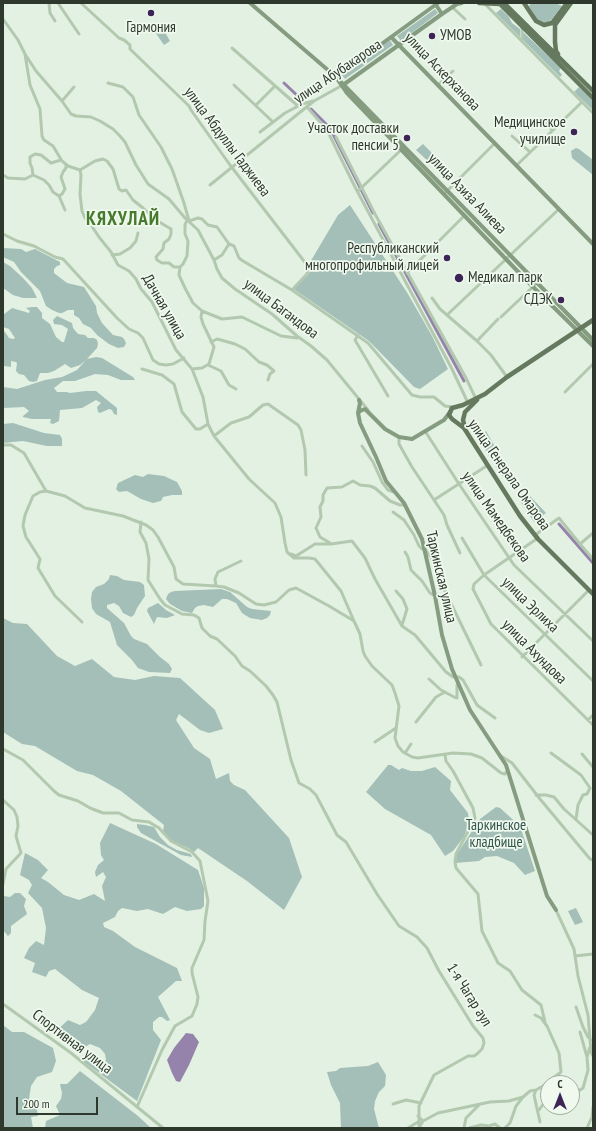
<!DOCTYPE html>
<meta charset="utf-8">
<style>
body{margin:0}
#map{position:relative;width:596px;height:1131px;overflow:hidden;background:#e3f1e2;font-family:"PT Sans Narrow",sans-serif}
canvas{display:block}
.frame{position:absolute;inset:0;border:4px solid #2f382c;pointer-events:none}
.north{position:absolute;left:540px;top:1075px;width:40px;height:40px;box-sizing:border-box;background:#eff9ee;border:1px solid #a2aca0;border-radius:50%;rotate:0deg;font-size:11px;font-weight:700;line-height:16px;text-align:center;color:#2f382c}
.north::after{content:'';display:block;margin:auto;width:14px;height:18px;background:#3c2556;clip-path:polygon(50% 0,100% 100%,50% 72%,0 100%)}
.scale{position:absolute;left:16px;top:1097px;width:82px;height:18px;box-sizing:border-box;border:2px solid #2f382c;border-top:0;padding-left:5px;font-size:12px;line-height:14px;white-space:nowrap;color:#2f382c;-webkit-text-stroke:3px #eff9ee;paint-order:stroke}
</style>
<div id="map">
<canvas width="596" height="1131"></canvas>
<div class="frame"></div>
<div class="north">С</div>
<div class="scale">200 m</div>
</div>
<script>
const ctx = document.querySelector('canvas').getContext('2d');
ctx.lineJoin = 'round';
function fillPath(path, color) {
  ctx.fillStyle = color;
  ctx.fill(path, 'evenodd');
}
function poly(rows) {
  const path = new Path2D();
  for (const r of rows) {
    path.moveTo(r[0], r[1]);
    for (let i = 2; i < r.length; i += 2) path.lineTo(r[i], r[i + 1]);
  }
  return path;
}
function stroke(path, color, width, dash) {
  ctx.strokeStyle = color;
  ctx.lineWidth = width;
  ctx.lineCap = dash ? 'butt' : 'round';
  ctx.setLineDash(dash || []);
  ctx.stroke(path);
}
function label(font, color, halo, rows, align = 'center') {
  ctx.font = font + ' "PT Sans Narrow",sans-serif';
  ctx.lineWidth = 3.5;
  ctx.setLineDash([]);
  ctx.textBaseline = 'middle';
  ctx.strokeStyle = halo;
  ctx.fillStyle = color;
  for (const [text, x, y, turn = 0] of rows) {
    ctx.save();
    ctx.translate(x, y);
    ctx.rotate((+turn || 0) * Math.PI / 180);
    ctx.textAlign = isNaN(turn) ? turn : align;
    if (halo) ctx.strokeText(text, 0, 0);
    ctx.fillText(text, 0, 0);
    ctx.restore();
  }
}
fillPath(poly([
 [531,3,555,3,562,6,552,19,549,22,545,23,538,21,529,6],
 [435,9,438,13,401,41,397,36],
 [501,9,509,17,512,23,520,29,520,37,496,13],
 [162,27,170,41,164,45,155,32],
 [523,32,561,68,559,71,562,75,560,77,523,40],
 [390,40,393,45,345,79,342,75],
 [579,87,593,101,593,110,574,92],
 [423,144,435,156,429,162,416,150],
 [576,148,579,149,593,160,593,175,572,158,571,151],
 [350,205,408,294,432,336,448,369,420,389,414,387,369,341,295,290,294,288,308,275,311,269,309,264,338,215],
 [3,248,21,249,26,252,35,249,60,262,60,265,57,266,54,269,54,273,67,283,84,287,96,306,97,313,102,323,113,335,122,337,124,339,126,343,124,347,118,348,109,344,97,335,91,328,83,324,79,318,74,315,74,310,68,310,62,313,59,313,52,310,46,306,40,291,21,272,14,262,3,257],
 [3,262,10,266,23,278,32,288,37,298,23,298,13,295,3,288],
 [32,307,37,307,42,313,42,318,50,324,56,337,62,342,64,342,68,329,62,325,54,324,53,320,57,316,72,323,73,328,78,334,85,335,88,338,94,338,97,340,98,344,97,348,87,359,96,357,102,358,133,377,135,380,121,380,108,375,95,374,75,381,63,381,54,388,57,392,67,392,70,393,86,391,96,391,117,408,117,415,114,414,112,410,109,409,100,413,98,412,97,407,101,403,96,400,82,408,60,410,59,421,53,424,50,423,51,419,32,419,23,417,23,416,29,411,24,407,3,408,3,387,17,389,45,380,62,377,77,370,86,360,80,365,71,368,65,364,54,371,48,373,40,373,37,381,33,382,29,381,24,375,19,374,16,371,17,363,16,362,11,361,11,367,4,366,3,331,5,332,9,338,13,339,15,338,9,329,3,327,3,315,12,308,29,313,30,311,26,308],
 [13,423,44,433,60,435,62,439,62,446,47,446,23,441,3,443,3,424],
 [486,431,506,466,498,470,477,437],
 [509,470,519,483,512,488,502,475],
 [148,474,164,476,177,482,182,491,182,495,172,495,163,497,161,501,153,503,141,499,127,491,119,492,116,489,118,483,135,475,143,477],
 [529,495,546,513,534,522,520,501],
 [110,575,117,576,124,580,140,582,144,585,145,596,137,608,134,615,131,617,123,613,119,606,114,603,107,605,107,608,124,623,131,636,134,639,147,644,160,657,169,664,172,669,170,673,149,672,138,668,132,660,117,645,110,622,96,614,92,608,91,599,92,592,96,587,104,584,109,579],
 [221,589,230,592,247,607,252,609,271,611,270,615,267,618,262,620,250,618,242,613,236,603,227,599,222,599,213,607,204,605,198,606,195,608,192,613,182,611,170,604,166,599,168,594,171,592,175,591],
 [158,603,166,610,175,615,167,618,157,617,154,624,147,611,148,608],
 [3,618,13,623,27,624,57,656,75,666,92,659,114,677,135,680,154,676,180,678,215,710,223,729,209,733,200,730,179,714,176,720,194,748,210,759,216,779,229,773,230,781,234,785,245,790,289,838,302,877,284,910,247,881,198,848,194,852,188,848,172,841,163,831,164,825,121,791,93,775,77,771,35,746,22,744,3,732],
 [388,765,391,765,399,770,402,768,411,771,422,771,435,767,451,781,450,790,468,813,469,821,464,837,453,851,445,856,431,835,385,809,366,792],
 [496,807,500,808,520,826,535,871,525,875,514,863,497,856,485,857,479,861,455,863,457,854,480,819],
 [110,823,156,844,198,870,204,888,204,906,201,909,187,911,175,907,163,914,148,909,137,911,122,908,118,911,115,917,103,923,104,927,113,931,135,947,177,968,182,981,176,981,158,997,170,1020,167,1021,162,1017,159,1017,153,1022,153,1030,161,1040,137,1101,84,1062,85,1057,98,1067,104,1065,106,1059,105,1054,100,1048,90,1044,80,1050,54,1033,68,1020,80,1025,86,1022,95,1010,99,998,82,990,55,969,49,971,46,977,32,972,35,963,24,958,29,948,36,941,44,945,46,928,42,908,28,893,32,885,29,880,20,875,25,853,38,860,48,870,41,878,48,882,64,895,79,900,94,894,105,901,102,886,106,877,103,872,96,877,95,872,98,865,104,860,101,855,100,843],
 [137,824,145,825,154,827,160,837,168,845,177,850,191,854,192,857,181,855,141,833,137,827],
 [15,893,20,893,26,899,24,906,27,914,11,926,11,933,8,936,3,930,3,896,10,897],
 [576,908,583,922,575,925,568,911],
 [3,1025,12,1032,24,1032,53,1048,56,1061,52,1072,37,1077,31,1086,29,1099,37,1110,38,1116,31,1117,33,1128,3,1128],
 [378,1062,386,1075,385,1086,379,1092,375,1101,374,1109,379,1128,341,1128,340,1103,331,1085,327,1072,336,1071,340,1068,368,1066],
 [80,1071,138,1116,151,1128,45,1128,46,1121,60,1115,56,1106,61,1099,62,1093,60,1084,67,1084]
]), '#a3bfb8');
fillPath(poly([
 [186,1033,193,1034,199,1042,189,1065,180,1082,176,1081,172,1073,167,1060,174,1048]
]), '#9583ac');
stroke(poly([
 [284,83,303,101],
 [311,109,330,128,373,213],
 [379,224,464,381],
 [559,524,593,563]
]), '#9583ac', 3);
stroke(poly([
 [49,3,50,13,55,21],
 [58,3,79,34],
 [81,3,119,38,124,40,130,45,130,49,189,106,191,110,230,165,307,265,308,268,307,274,292,290],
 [485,4,593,113],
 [452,7,465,19],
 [3,19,18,40,25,54,36,71,62,101,71,114,76,116,91,117,100,121,113,129,120,136,125,142,136,165,148,184,169,199,185,218,198,230,214,260,217,269,222,278,235,289,272,314,297,336,311,346,327,360,368,410],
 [522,41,522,26],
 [232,48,298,106],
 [25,54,30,85,40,109,42,136,44,140,53,146,62,161,68,166,80,170,81,175,80,194,82,211,85,218,91,225,99,237,111,252,118,265,129,271,136,279,141,289,152,302,176,350,192,369,203,397,208,424,214,436,249,479,275,503,281,517,285,543,287,552,294,558,309,558,315,559,341,591,354,621],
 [108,83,123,87,133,97,139,115,161,147,172,169,184,203,189,221],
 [234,85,273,122],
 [438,85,453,71],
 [62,101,74,87],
 [256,105,275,86],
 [307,107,327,130,355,187,452,369,468,403],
 [541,119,552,130],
 [260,132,285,113,302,104,313,101],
 [512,136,530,152],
 [336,137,375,214,466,378,476,399],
 [517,165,582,102],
 [80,170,95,161,103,159,107,161,113,169,119,189,122,191,126,190,133,200,143,208,156,220,171,229,171,234,169,239,164,243,163,249,156,257,157,260,162,263,169,263,174,267,180,267,179,275,185,288,193,303,202,311,222,319,242,317,281,336,297,338,297,336],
 [3,175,8,178,25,179,33,175],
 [33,175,32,168,30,163,30,157,35,154,41,155,51,163,61,160],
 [33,175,44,180,49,185,53,192,59,196],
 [210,185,314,101,341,86],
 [358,191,402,149],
 [444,194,495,143],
 [65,210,59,196,62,194,65,189,61,177,63,172,66,168,66,164],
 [189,221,198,218,202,219,208,225,217,227,229,244],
 [3,234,17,241,34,246,55,257,63,259,117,318,129,329,138,333,143,338,153,360,159,364,166,365,173,364,184,358],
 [229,244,234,246,239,258,243,261,292,290,368,343,412,395,420,397,434,397,445,406,453,407],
 [112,255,120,254,130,248,136,241,138,233],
 [214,260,222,255,229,244],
 [180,267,183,264,187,256,188,241,185,234,185,225,187,220],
 [407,273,465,215],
 [432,298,440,309,477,341,491,355,507,377],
 [447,315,559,209],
 [501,317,537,283],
 [358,335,355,340,388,396],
 [477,341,498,319],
 [211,342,217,339,221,340,235,344,245,349,259,362,267,365,274,371,270,374,268,380],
 [208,365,221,371,229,385,236,389],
 [142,369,162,375,174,384,182,412,196,429,200,429,208,424],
 [192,369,202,368,209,364,214,347,203,324,201,317,202,311],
 [565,392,593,364],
 [425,431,459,484,514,565,593,641],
 [214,436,231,423,249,417,263,405,268,404,298,425,301,430,305,450,306,475],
 [399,437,399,444,412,467,444,515,447,525,460,553],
 [3,445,11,445,24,453,46,491],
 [362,446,373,462,382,482,388,490,394,492],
 [434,500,488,465],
 [393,512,404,520,414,535,419,546,422,549,424,548,431,557,441,583,481,665],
 [141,522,140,532,146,543,149,559,148,580,160,599,165,605,182,614,194,615,199,618,202,628,210,636,217,639,235,656,242,666,250,671,266,686,273,695,277,702,291,760,299,783,310,789,316,795,337,835,346,842,377,894,399,926,417,937,427,948,439,971,473,1026,483,1038,484,1043,482,1049,477,1054,474,1056,468,1056,434,1075,419,1106,419,1128],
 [535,535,559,518,580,544,593,533],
 [462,538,484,575,593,681],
 [538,538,484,575,474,584,473,589,491,624,593,725],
 [330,543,320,537,316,528,321,517,320,507,323,501,323,495,327,488,342,487,353,481,360,485,370,486,375,488,390,501,400,505,405,505],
 [580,544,593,559],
 [405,552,408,557,411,570,422,581,430,593,435,596],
 [291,554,296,556,315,544,331,544,352,541,365,558,375,579,402,626,415,635,446,672,453,677,459,677,463,680,477,705,495,718],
 [216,586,215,579,218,572,241,561],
 [396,591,403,599,407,609,402,625],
 [82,622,55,596,38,568,40,559,26,537,23,526,25,515,33,496,40,492,46,491,65,496,85,508,123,516,146,525,153,530,158,537,174,567,176,579,183,584,216,586,224,587,239,593,256,604,264,605,276,602,289,590,296,588,329,606,354,621,360,634,363,651,365,656,372,666,392,685,395,693,399,706,395,738,398,746,403,752,412,757,418,758,453,753,471,754,482,758,501,773,505,774,508,770],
 [522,657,589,590],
 [429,679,441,690,454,697,457,698,457,685,458,685],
 [588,720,593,715],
 [416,722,436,697,445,692],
 [375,742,396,728],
 [3,749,23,760,54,791,59,795,78,801,90,808,103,813,119,813,132,820,149,822,159,828,171,841,192,852,200,861,208,901,205,921,204,940,192,968,192,973,198,997,197,1004,192,1016,175,1026,162,1050,137,1107],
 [405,753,411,744],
 [551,753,581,775,590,788,587,794,583,795,578,805,576,819],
 [582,754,593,767],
 [445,755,446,761,453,771,473,808,475,818,456,854,455,862,456,868,478,894,482,931,498,963,510,971,522,990,541,1005,545,1022],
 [501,756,512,763,540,799,590,859,593,860],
 [536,795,546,795,554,797,564,809,593,835],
 [3,800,14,810,17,817,18,826,16,836,21,853,6,869,3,884],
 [556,910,574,949,578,976,588,1015,591,1052,593,1056],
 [575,956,593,954],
 [3,1004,71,1053,163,1128],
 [576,1007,583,1027,588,1037,591,1040],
 [580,1032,587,1057],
 [536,1090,534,1095,540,1122],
 [572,1094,577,1092,583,1088,588,1070,587,1057,590,1047],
 [393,1104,406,1100,421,1103],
 [539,1110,544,1103,548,1101],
 [418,1116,423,1121,419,1128],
 [423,1121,438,1113,490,1102,509,1101,523,1097],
 [408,1128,418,1122],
 [464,1128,466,1118,479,1105],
 [469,1128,481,1125,489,1126,495,1124,500,1128],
 [505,1128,510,1123,516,1106,523,1097,530,1091,536,1090,543,1086,561,1072,559,1053,547,1026,541,1018,535,1015],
 [587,1128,592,1117,593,1107]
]), '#b2c9af', 3);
stroke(poly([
 [250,3,336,77,347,93,526,280,593,346],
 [436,5,442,14],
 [391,37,593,244],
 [336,77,438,3],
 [339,80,593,340],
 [343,85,442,14,457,4,462,3],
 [450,412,444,420,412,439,399,437,385,429,365,409,360,411,358,413,360,423,376,457,386,481,404,503,422,539,435,596,442,635,452,669,470,710,506,765,547,896,556,910],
 [358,413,360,403,359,400]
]), '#869c80', 4);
stroke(poly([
 [479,3,500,4],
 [499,3,593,98],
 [504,3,593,91],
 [524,3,536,21,544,25,552,23,567,3],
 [558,54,556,51,555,42,555,25,571,3],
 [593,320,507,377,485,394,463,405,452,408,449,415,452,419,464,428,520,516,538,539,593,594],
 [465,428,463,420,465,412,477,400]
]), '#65795f', 4.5);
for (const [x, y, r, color] of [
 [151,13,4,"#3c2556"],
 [432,36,4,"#3c2556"],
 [574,132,4,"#3c2556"],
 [407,138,4,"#3c2556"],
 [447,258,4,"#3c2556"],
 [459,278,5,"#3c2556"],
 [561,300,4,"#3c2556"]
]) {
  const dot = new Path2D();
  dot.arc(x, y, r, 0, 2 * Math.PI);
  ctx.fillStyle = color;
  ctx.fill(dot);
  stroke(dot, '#eff9ee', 1.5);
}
label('15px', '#2f382c', '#eff9ee', [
 ["Гармония",151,28,"center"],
 ["УМОВ",440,36,"left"],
 ["Медицинское",566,123],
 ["училище",566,140],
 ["Участок доставки",399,129],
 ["пенсии 5",399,146],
 ["Республиканский",439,249],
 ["многопрофильный лицей",439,266],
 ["Медикал парк",468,278,"left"],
 ["СДЭК",553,300]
], 'right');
label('15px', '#2f382c', '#eff9ee', [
 ["улица Абубакарова",338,72,-34],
 ["улица Аскерханова",442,72,46],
 ["улица Абдуллы Гаджиева",227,142,53],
 ["улица Азиза Алиева",467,194,46],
 ["Дачная улица",164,307,60],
 ["улица Багандова",281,309,37],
 ["улица Генерала Омарова",509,475,55],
 ["улица Мамедбекова",496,517,55],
 ["Таркинская улица",441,577,77],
 ["улица Эрлиха",530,605,44],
 ["улица Ахундова",534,652,45],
 ["1-я Чагар аул",469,995,58],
 ["Спортивная улица",72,1042,37]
]);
label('15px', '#32544c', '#eff9ee', [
 ["Таркинское",496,826],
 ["кладбище",496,843]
]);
ctx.letterSpacing = '1px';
label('bold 19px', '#477a2c', '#eff9ee', [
 ["КЯХУЛАЙ",123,220]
]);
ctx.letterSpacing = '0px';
</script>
